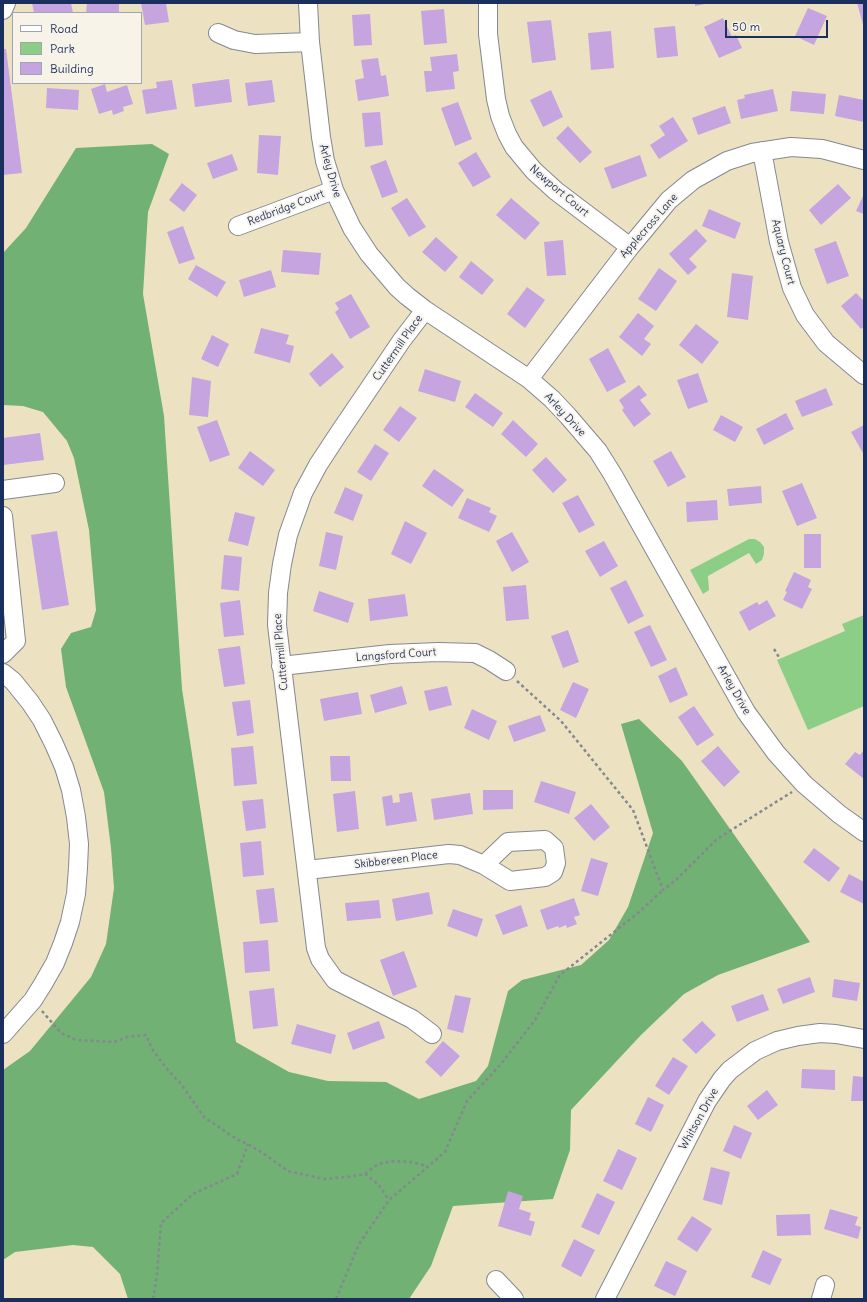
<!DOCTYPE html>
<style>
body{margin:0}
#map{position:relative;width:867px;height:1302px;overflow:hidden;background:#ece2c2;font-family:Delius,sans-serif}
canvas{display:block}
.frame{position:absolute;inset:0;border:4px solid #1b2f5e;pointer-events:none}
.legend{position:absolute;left:12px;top:12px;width:130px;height:72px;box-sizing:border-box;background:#f7f3e8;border:1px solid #9fa5b1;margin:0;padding:5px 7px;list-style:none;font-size:12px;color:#1b2f5e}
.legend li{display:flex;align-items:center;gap:8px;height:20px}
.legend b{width:20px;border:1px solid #9fa5b1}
.scale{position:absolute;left:725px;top:20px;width:103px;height:18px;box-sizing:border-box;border:2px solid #1b2f5e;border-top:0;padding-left:5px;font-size:12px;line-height:14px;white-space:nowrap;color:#1b2f5e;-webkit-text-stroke:3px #f7f3e8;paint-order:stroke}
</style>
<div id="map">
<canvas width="867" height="1302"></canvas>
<div class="frame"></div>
<ul class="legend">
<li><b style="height:5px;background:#fff"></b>Road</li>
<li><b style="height:11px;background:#8cce86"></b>Park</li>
<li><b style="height:11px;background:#c5a4df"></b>Building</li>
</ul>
<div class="scale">50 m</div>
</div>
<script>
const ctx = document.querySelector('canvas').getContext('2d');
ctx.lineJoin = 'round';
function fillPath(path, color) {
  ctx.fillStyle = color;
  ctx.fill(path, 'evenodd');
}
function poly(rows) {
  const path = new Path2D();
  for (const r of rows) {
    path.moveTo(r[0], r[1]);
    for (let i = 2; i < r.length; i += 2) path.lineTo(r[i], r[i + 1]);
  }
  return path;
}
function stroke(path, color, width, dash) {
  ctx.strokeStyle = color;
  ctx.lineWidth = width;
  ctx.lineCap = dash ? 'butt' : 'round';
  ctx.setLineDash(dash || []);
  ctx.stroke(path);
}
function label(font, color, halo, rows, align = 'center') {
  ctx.font = font + ' Delius,sans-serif';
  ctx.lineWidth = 4;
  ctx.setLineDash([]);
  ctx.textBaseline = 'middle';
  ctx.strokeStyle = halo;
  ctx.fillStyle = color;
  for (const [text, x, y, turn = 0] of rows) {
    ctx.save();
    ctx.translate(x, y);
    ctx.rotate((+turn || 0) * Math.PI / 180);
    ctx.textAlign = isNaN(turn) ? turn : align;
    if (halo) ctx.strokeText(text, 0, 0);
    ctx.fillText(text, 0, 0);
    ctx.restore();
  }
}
fillPath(poly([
 [749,539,755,539,760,542,764,547,764,554,762,560,756,564,749,553,708,576,709,590,703,594,690,570],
 [864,615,864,706,808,730,777,660,845,631,842,624]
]), '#8cce86');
fillPath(poly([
 [152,144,169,154,148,212,143,294,164,416,182,689,236,1042,289,1072,328,1081,386,1082,419,1099,476,1081,488,1066,508,991,522,980,581,965,609,940,628,907,653,833,621,724,639,719,682,761,810,942,718,975,684,994,641,1035,571,1110,570,1150,553,1199,453,1206,431,1266,409,1299,128,1299,120,1274,93,1247,73,1245,15,1252,3,1260,3,1070,30,1051,91,977,106,944,114,888,111,848,104,792,66,687,61,649,71,633,91,627,96,610,89,530,74,458,67,441,43,412,23,406,3,405,3,253,26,228,76,148]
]), '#71b173');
fillPath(poly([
 [32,3,71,3,73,13,34,13],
 [87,3,119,3,119,13,86,13],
 [141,3,166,3,169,22,145,25],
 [695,3,705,3,705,4,695,6],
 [857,3,864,3,864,28],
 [808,8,827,16,814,45,795,36],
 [444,9,447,43,424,45,421,11],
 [370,14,372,45,354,46,352,15],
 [723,18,732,37,736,35,742,48,719,58,704,27],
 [551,20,556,60,532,63,527,22],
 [675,26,678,56,657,58,654,28],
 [611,31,614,68,591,70,588,33],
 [3,49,6,49,22,173,3,175],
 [457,54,459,71,453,72,455,89,426,92,424,71,432,71,430,57],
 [378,58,381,76,386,75,389,96,358,101,355,80,364,78,361,60],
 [229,79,232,102,195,107,192,84],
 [172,80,177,109,146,114,142,90,157,88,156,82],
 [272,80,275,102,248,106,245,83],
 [105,84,107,92,127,85,133,104,123,107,124,111,113,115,112,110,99,114,91,89],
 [47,88,79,90,78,110,46,108],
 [773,89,778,111,741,119,737,100,745,98,744,95],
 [551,90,563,117,543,127,530,100],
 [792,91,826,94,824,114,790,111],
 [839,95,864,100,864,122,835,116],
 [458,102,472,139,455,146,441,108],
 [725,106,731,123,698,135,692,118],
 [380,112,383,145,365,147,362,113],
 [673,117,688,141,659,159,650,145,665,135,659,126],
 [568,126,592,152,580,163,556,138],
 [259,135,281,136,278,175,257,173],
 [476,152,491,177,473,187,458,163],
 [232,154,238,170,213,179,207,163],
 [640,155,647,176,612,189,604,168],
 [386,160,398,192,382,198,370,166],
 [182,183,197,195,184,212,169,200],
 [838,184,851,198,821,225,809,210],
 [864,194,864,214,856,211],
 [407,198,426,227,409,237,391,208],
 [511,198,540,223,525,240,496,215],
 [709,209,741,223,735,239,702,226],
 [183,226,195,259,179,264,167,232],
 [696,229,707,241,689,259,697,267,688,275,669,254],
 [436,237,458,257,445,272,422,252],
 [563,240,566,275,547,276,544,242],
 [836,241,849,276,827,284,814,249],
 [283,250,321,253,319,275,281,272],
 [471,261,494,280,482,295,459,277],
 [196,265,226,282,217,297,188,279],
 [659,268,677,281,656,311,638,299],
 [271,270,276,287,244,297,239,280],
 [732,273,753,276,748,320,727,317],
 [527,287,545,300,525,328,507,314],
 [856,293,864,301,864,327,861,329,841,306],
 [351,294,370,327,350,339,335,312,339,309,335,303],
 [638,313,654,326,644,339,651,344,642,356,619,337],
 [696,324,719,342,702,364,679,345],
 [261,328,289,335,286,344,294,346,290,363,254,353],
 [212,335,229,344,218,367,201,359],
 [608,348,626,382,607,392,589,359],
 [332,353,344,367,320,387,309,374],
 [425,369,461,381,455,402,418,391],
 [698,373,708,402,688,409,677,380],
 [192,377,211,381,208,417,189,415],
 [639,385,647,395,640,400,651,414,634,427,622,410,624,408,619,400],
 [826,388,833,405,802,417,795,401],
 [475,393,503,413,493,427,465,407],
 [400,406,417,418,399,442,383,430],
 [786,413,794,429,764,445,756,429],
 [721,415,743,427,735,442,713,430],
 [217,420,230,455,210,462,197,427],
 [513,420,538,444,526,457,501,434],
 [864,425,864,455,851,432],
 [40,433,44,460,3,465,3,438],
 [375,444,389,453,371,481,357,472],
 [250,451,275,470,263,486,238,468],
 [671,451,686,477,668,487,653,461],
 [546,457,567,480,553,493,532,470],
 [434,469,464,490,452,507,422,486],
 [802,483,817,518,797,526,782,491],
 [761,486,762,503,729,506,727,489],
 [345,487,363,495,353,521,334,513],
 [578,495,595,525,579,533,562,503],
 [467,498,491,508,489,512,497,516,489,532,458,518],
 [717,500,718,520,687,522,686,502],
 [235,512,255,517,248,546,228,541],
 [405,521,427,533,411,564,391,554],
 [57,531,69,605,42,610,31,535],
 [326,532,343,536,336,570,319,566],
 [512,532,529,562,512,572,496,541],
 [804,534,821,534,821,568,804,568],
 [604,541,618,566,600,577,585,551],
 [224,555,242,557,239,591,221,589],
 [794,572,811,580,808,587,812,589,802,609,783,600,787,592,785,591],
 [626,580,644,616,628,624,610,588],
 [526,585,529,619,506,621,503,587],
 [319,591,354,603,348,623,313,611],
 [405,594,408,616,370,621,368,599],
 [240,600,244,635,224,637,220,603],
 [767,600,776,616,749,631,739,612,757,602,759,605],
 [650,625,667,660,651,667,634,632],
 [568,630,579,662,563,668,551,636],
 [240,646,245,684,224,687,218,649],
 [676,667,688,695,670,703,658,676],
 [573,682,589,689,576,718,560,710],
 [402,686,407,704,375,713,370,695],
 [447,686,452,705,429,711,424,691],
 [358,692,362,714,324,721,320,699],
 [250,700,254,733,237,736,232,702],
 [694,706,714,735,697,746,678,717],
 [472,709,497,721,489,740,464,728],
 [540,715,546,731,514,742,508,726],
 [253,746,257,784,234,786,231,748],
 [718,746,740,772,724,787,701,761],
 [863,751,864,752,864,779,845,764,855,752,860,755],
 [330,756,350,756,351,781,331,781],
 [541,781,576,792,569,814,534,802],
 [483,790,513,790,513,809,483,810],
 [355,791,359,829,337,832,333,794],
 [412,792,417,821,386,826,382,797,392,795,393,803,400,802,399,794],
 [470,793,473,814,434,820,431,799],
 [263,799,266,828,246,831,242,801],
 [591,804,610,827,594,841,574,818],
 [261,841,264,875,243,877,240,843],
 [814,848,840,868,829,882,803,862],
 [591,858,608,863,598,896,581,891],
 [849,874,864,882,864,904,840,892],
 [274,888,278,922,260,924,256,890],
 [429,892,433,914,396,921,392,899],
 [574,898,580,915,574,917,577,924,567,928,566,925,559,928,558,926,547,930,540,910],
 [379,900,381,918,347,921,345,903],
 [521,905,528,926,503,935,495,915],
 [453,909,483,919,477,937,447,926],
 [268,940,270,971,245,973,243,942],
 [404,951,417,987,393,996,380,960],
 [810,977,815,992,783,1004,777,989],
 [834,979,860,983,857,1001,832,997],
 [274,988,278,1026,253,1029,249,991],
 [763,994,769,1010,737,1022,731,1006],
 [455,995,471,998,463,1033,447,1029],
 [379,1021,385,1038,353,1050,347,1033],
 [702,1021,716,1035,696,1054,682,1040],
 [297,1024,336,1035,331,1054,291,1044],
 [443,1041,460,1056,441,1077,425,1062],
 [673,1057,688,1066,669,1095,655,1086],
 [802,1069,835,1070,835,1090,801,1088],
 [853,1076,864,1077,864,1101,851,1101],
 [767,1090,778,1105,758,1120,747,1106],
 [648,1097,664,1105,651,1132,635,1124],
 [734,1125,752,1133,741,1159,723,1151],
 [618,1149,637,1158,622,1190,603,1181],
 [711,1167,730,1172,722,1205,703,1200],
 [508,1191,523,1196,519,1209,531,1213,529,1220,535,1222,531,1236,498,1226],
 [597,1193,615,1202,599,1235,581,1227],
 [830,1209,858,1217,855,1225,861,1227,858,1239,824,1229],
 [810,1214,811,1235,777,1236,776,1215],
 [692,1216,712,1229,697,1252,677,1239],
 [574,1239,595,1250,581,1277,561,1266],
 [763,1250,782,1259,770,1285,751,1277],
 [666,1261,687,1271,675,1296,654,1286]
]), '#c5a4df');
const minor = poly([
 [308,3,310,42,321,137,325,161,334,190,352,228,369,254,397,287,407,296,425,310,529,379,552,399,568,416,598,451,613,475,746,712,776,753,804,784,839,814,864,832],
 [488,3,488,34,496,99,500,116,507,134,514,147,534,171,556,191,630,247],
 [3,10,6,3],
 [218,33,234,40,255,44,310,42],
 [762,151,779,242,792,288,805,315,826,343,864,375],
 [238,226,334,190],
 [425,310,402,340,339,433,318,465,303,493,288,535,282,564,278,593,277,625,316,948,320,959,335,980,412,1019,432,1034],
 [529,379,630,247,669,200,693,180,727,161,752,153,791,147,822,149,864,160],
 [3,490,55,483],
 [3,516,16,641,3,654],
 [281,666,390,654,438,652,475,653,489,660,506,671],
 [3,673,13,681,30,702,42,720,54,744,64,767,71,790,76,817,79,844,78,868,76,894,70,922,63,943,55,963,43,984,33,1000,3,1034],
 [307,870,449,854,460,855,484,865,510,881,545,877,553,872,556,863,554,848,545,840,508,842,484,865],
 [496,1280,514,1299],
 [605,1299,707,1101,722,1079,730,1070,755,1051,777,1041,798,1036,820,1033,836,1034,864,1039],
 [821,1299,825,1285]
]);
stroke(minor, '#848890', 20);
stroke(poly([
 [774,649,780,659],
 [517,681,561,721,633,810,663,890,677,879,717,839,792,792],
 [42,1011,61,1033,76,1040,114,1042,127,1037,146,1035,152,1049,167,1069,181,1084,204,1117,238,1140,248,1144,267,1156,288,1171,324,1179,347,1177,365,1174,378,1184,389,1200],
 [365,1174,378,1164,393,1161,411,1162,427,1166],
 [153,1299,157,1275,161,1223,193,1194,237,1174,248,1144],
 [336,1299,359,1244,389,1200,445,1152,467,1101,501,1064,535,1020,560,975,638,913,663,890]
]), '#848890', 2.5, [3, 3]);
stroke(minor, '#fff', 18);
label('11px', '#1b2f5e', '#f7f3e8', [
 ["Arley Drive",330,171,74],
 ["Newport Court",559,191,40],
 ["Redbridge Court",286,208,-21],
 ["Applecross Lane",649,226,-49],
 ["Aquary Court",783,252,76],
 ["Cuttermill Place",398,348,-55],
 ["Arley Drive",565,415,47],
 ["Cuttermill Place",281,652,-95],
 ["Langsford Court",396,655,-4],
 ["Arley Drive",734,690,60],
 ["Skibbereen Place",396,860,-7],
 ["Whitson Drive",699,1119,-61]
]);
</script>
